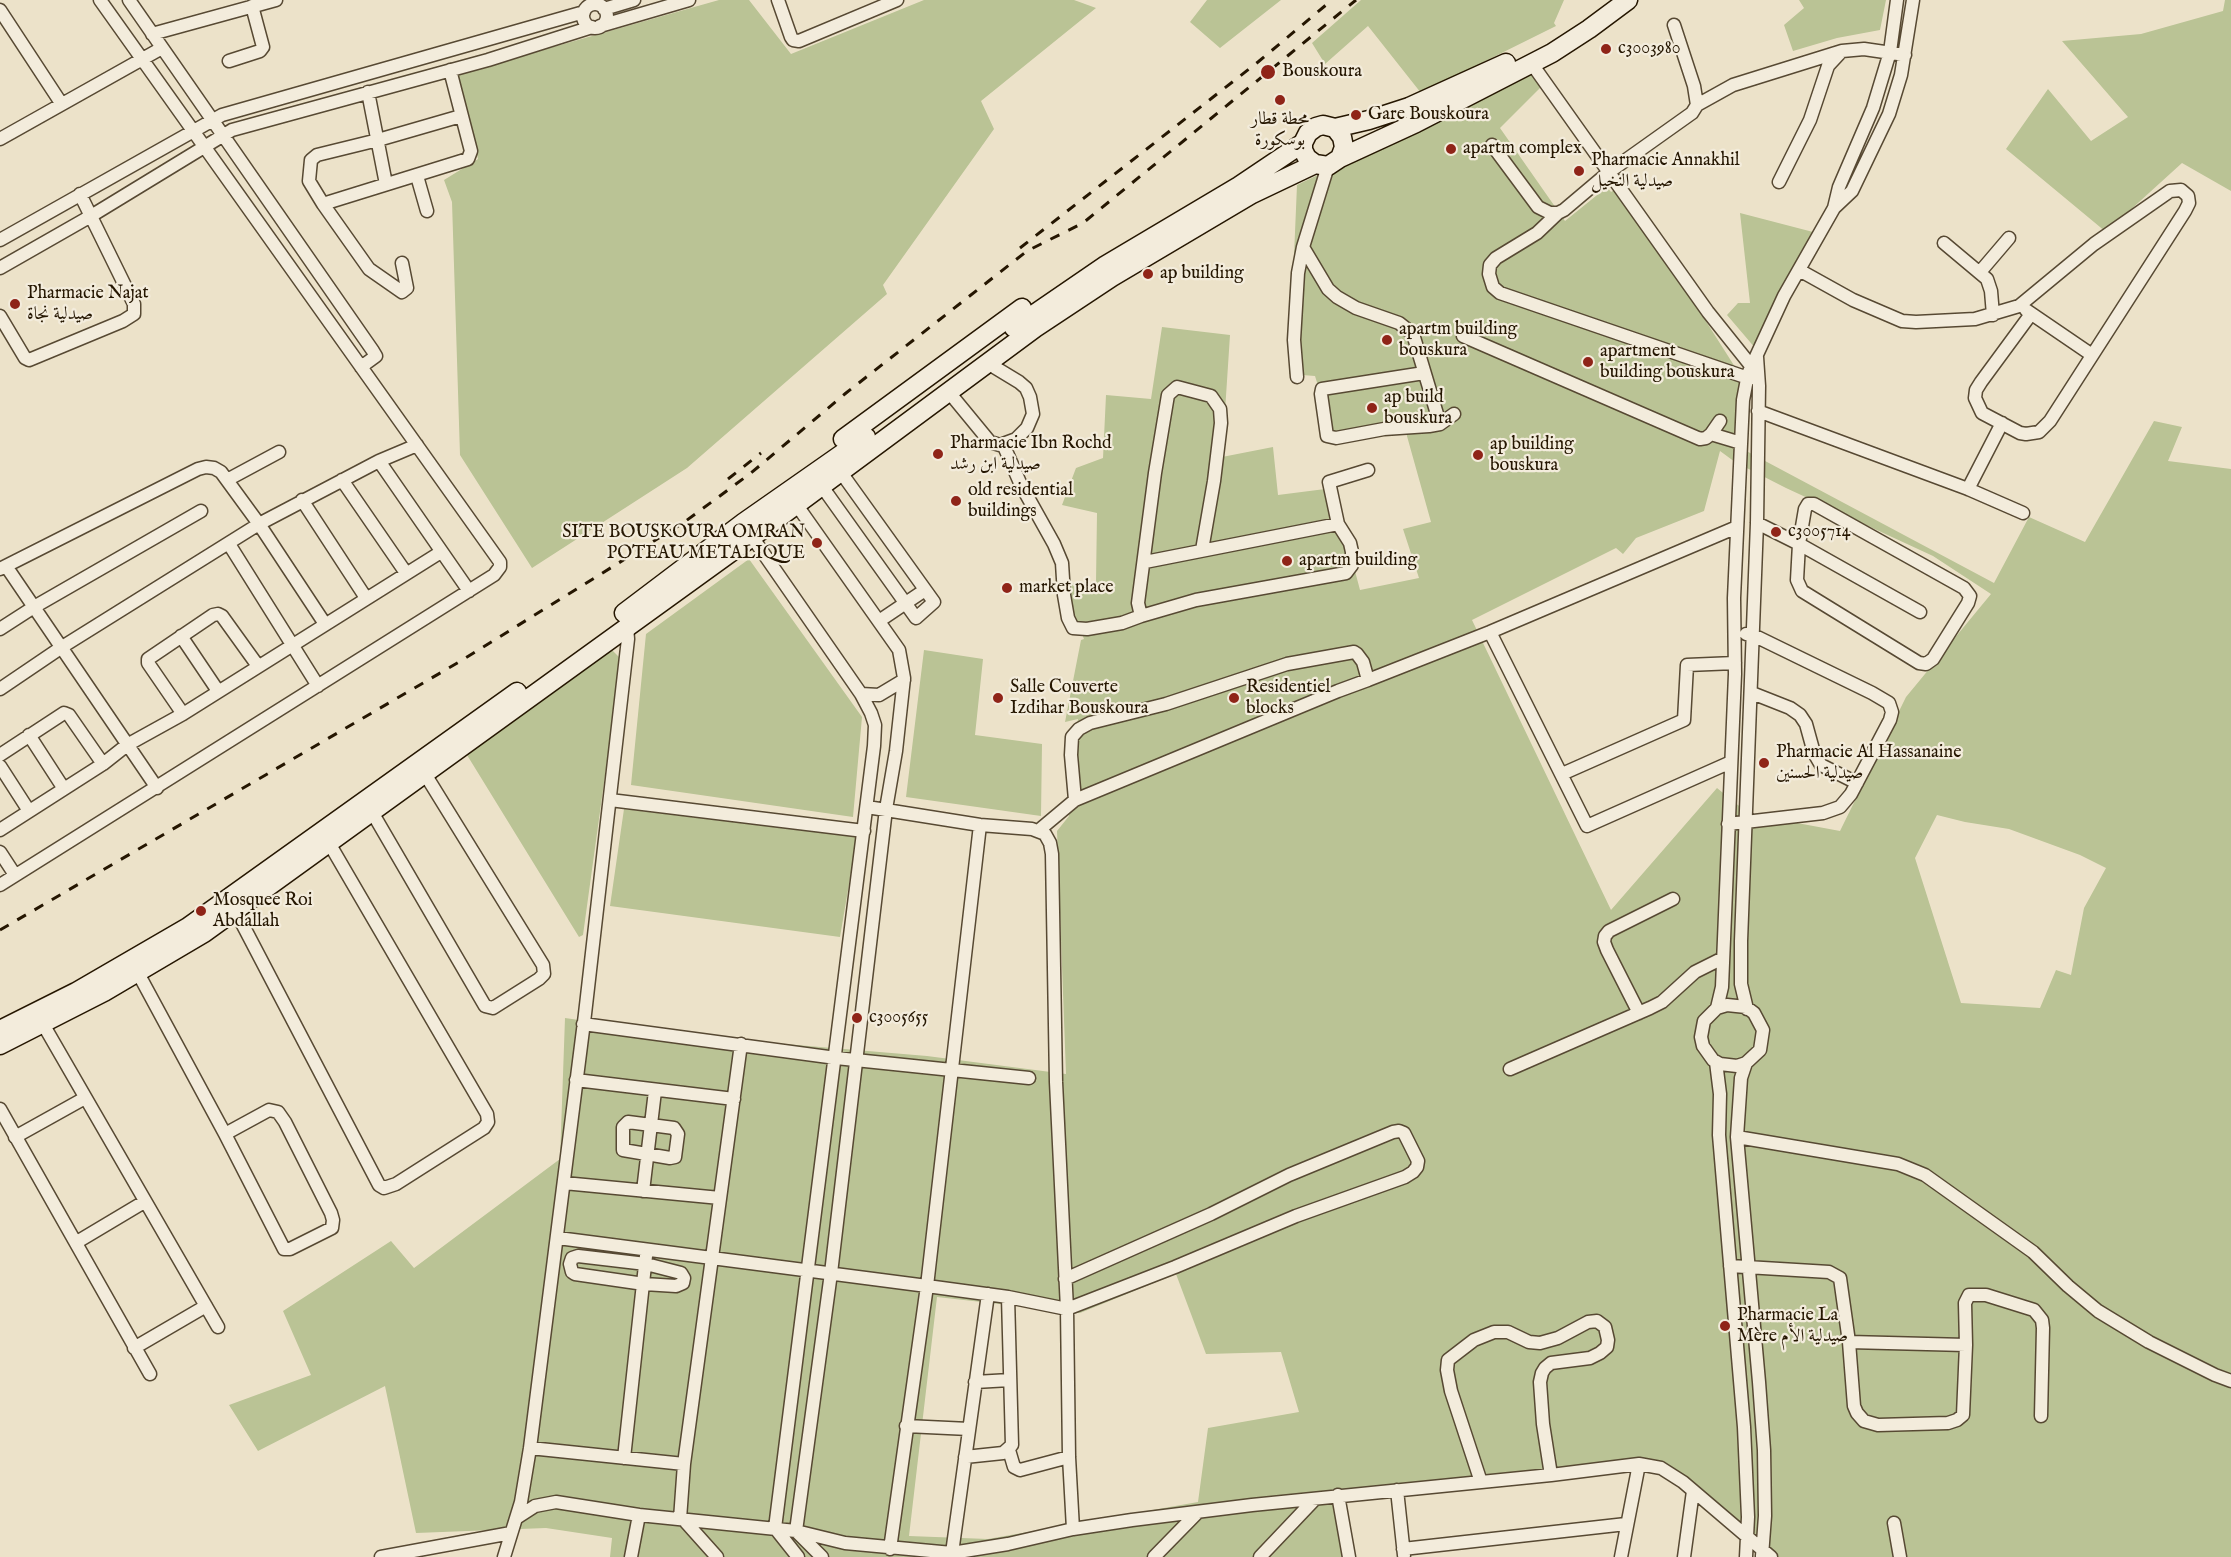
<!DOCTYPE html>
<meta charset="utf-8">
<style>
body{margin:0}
canvas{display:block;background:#ece2c9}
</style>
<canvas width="2231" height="1557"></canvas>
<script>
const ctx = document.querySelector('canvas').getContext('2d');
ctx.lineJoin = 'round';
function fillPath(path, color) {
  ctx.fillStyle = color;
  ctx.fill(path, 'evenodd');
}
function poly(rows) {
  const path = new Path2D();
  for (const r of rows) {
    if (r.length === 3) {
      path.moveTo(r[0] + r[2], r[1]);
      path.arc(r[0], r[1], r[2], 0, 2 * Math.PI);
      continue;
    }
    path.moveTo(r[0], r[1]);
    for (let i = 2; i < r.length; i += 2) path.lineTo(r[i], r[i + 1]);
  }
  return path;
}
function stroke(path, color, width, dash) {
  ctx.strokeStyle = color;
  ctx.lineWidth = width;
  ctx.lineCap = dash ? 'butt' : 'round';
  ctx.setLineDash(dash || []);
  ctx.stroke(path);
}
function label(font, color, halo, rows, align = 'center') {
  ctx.font = font + ' "IM FELL English",Amiri,serif';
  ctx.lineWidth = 4.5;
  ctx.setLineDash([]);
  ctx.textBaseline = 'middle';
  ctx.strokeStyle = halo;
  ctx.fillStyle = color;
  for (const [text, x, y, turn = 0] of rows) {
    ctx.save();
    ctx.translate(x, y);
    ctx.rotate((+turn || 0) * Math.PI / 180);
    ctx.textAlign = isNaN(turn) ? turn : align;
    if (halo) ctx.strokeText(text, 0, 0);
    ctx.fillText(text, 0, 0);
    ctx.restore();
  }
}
fillPath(poly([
 [719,0,749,0,791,54,924,0,1074,0,1096,8,981,101,994,129,883,285,887,294,687,468,532,568,460,455,452,202,444,180,478,159,458,74],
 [1207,0,1281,0,1220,48,1190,22],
 [1361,0,1564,0,1554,23,1556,26,1421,93,1368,26,1325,64,1312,43],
 [1799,0,1886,0,1880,30,1837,38,1793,51,1784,25,1804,8],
 [2225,0,2231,0,2231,191,2182,163,2106,232,2006,149,2048,89,2091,141,2128,117,2062,41,2141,34,2223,11],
 [1534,71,1544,84,1500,128,1565,221,1607,187,1611,192,1620,186,1742,378,1737,446,1994,583,2029,517,2085,542,2154,421,2182,427,2168,461,2231,469,2231,1557,1774,1557,1652,1461,1337,1490,1348,1557,610,1557,612,1538,546,1528,416,1533,385,1386,258,1451,229,1405,311,1375,283,1311,391,1241,414,1268,560,1159,565,1018,690,1036,927,1056,1066,1074,1057,831,1069,816,1067,783,1078,719,1065,722,1081,640,1084,639,1061,584,1096,582,1097,513,1062,505,1076,468,1103,458,1106,395,1151,399,1162,327,1230,335,1222,457,1273,447,1278,495,1333,488,1360,590,1419,578,1403,529,1431,522,1405,429,1335,440,1315,376,1289,374,1297,185],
 [1720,451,1735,462,1786,488,1933,556,1991,594,1906,697,1840,831,1749,814,1717,788,1611,910,1472,620,1616,548,1623,554,1636,538,1704,511],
 [1937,815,1965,822,2009,829,2080,855,2106,868,2084,908,2071,975,2056,970,2040,1008,1961,1003,1915,858],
 [1176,1274,1206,1354,1281,1352,1299,1412,1208,1428,1198,1502,988,1539,909,1536,937,1297,1080,1313],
 [1740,213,1813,232,1756,349,1727,315,1738,303,1750,303],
 [749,559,862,717,853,817,631,785,646,634],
 [611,649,621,659,583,935,579,937,467,755],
 [924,650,983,659,975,735,1042,744,1041,816,906,797],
 [624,809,857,837,840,937,610,906]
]), '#bac395');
const street = poly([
 [129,0,373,351,376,356,361,367],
 [778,0,791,37,793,40,799,41,897,0],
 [595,16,12],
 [604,9,634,0],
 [0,10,61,103],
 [1674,25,1694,86,1697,105],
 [600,26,689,0],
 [152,34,276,0],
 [229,61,260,51,263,47,252,6],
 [1532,64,1708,312,1752,367,1757,370],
 [368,92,386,184],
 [0,139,162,48],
 [1492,145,1538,207,1550,213,1558,213,1564,210,1609,172,1692,113,1697,105,1733,85,1842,51,1864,49,1905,55],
 [417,176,427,211],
 [1779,182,1810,120,1828,66,1841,52],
 [323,204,468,159,471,151,450,70],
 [1834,208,1852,191,1889,114,1901,75,1913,0],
 [1558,213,1537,233,1496,258,1490,265,1489,274,1493,287,1500,293,1748,378,1754,378],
 [0,240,222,115,584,12],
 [1944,243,1987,279,1991,291,1993,315],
 [1303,247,1328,289,1337,297,1356,308,1399,323,1413,334,1440,424],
 [402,263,407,288,402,292,369,269,323,204,309,181,311,160,317,155,378,140,461,116],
 [0,268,91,216,232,130,488,60,592,27],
 [1799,270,1853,300,1902,321,1916,322,1975,319,2019,306,2094,244,2170,191,2181,190,2188,196,2189,203,2185,211,2050,421,2039,432,2026,434,2020,433,1982,413,1975,398,1976,390,1981,382,2031,314],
 [1980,272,2009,238],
 [2026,310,2092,355],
 [0,316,25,358,29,360,123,321,134,314,134,304,80,194],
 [1463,336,1700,439,1706,438,1711,434,1720,421],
 [1424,373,1322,389,1321,394,1327,436,1336,438,1384,429,1429,426,1440,424,1454,414],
 [1297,377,1294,340,1298,273,1303,247,1328,166],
 [948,391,990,442,1000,445,1016,439,1027,428,1033,414,1030,397,1026,388,1019,382,986,362],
 [1758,411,1968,489,2023,513],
 [1711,434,1741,443],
 [1003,444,1021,485,1054,544,1062,563,1064,595,1068,618,1073,628,1087,629,1122,623,1141,616,1138,603,1155,473,1168,395,1177,387,1211,396,1220,409,1221,423,1214,481,1202,550],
 [379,461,469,591],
 [227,480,279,452],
 [342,480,406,573],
 [821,485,916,618,934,602,840,471],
 [1968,489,2002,423],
 [302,500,366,598],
 [796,504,899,650,904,678,896,751,886,809,831,1273,796,1531,822,1557],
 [1757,523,1799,544,1805,509,1808,504,1814,504,1964,588,1970,596,1968,603,1933,659,1926,664,1919,663,1802,591,1797,580,1799,544,1920,612],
 [748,531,861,694,871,713,875,725,874,746,775,1528,798,1557],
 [229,544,318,686],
 [1145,562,1338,524],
 [6,566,157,788],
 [0,569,198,469,206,467,214,468,221,472,259,524,325,624],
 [1141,616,1196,600,1346,573,1352,565,1352,552,1350,543,1338,524,1329,482,1368,470],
 [879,621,925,590],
 [0,629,34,607,201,511],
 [1490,632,1587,826,1731,762],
 [181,636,218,691],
 [1368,680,1490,632,1737,527],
 [0,689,62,647,259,524,379,461,417,445],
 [1752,693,1790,708,1800,715,1806,724,1814,753,1821,765,1857,783],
 [861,694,879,695,904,680],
 [183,714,148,663,148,659,213,615,218,614,222,616,258,666],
 [29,735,64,789],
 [0,755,64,713,69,715,103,764],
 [0,766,29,811],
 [1562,774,1684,720,1687,665,1735,663],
 [610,800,864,831],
 [867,807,980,825,1032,829,1045,834,1050,843,1052,854,1056,1082,1067,1309,1069,1457,1073,1529],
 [372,812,485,1006,493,1008,539,979,544,974,543,965,425,774],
 [1728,824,1823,813,1840,807,1851,794,1890,720,1892,712,1889,703,1872,693,1753,635,1746,634],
 [0,830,103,764,127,745,183,714,441,552],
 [1038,831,1075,800,1338,691,1368,680,1363,662,1357,654,1354,652,1287,664,1166,704,1090,723,1079,729,1072,737,1071,755,1075,800],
 [0,852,15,875],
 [0,885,494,575,500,567,500,562,100,0],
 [235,910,379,1185,384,1188,396,1184,484,1128,488,1122,487,1114,329,843],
 [138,973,225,1134,284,1249,290,1249,332,1228,333,1220,331,1213,285,1122,278,1112,269,1110,225,1134],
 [1717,1008,1722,987,1735,674,1734,598,1743,400,1748,374,1784,296,1834,208,1839,187,1873,108,1890,52,1897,0],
 [1747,1009,1741,984,1741,941,1757,523,1759,386,1757,357],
 [1639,1013,1607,950,1604,942,1605,936,1609,931,1673,899],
 [43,1024,218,1327],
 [583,1024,836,1058,1029,1078],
 [1716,1062,1720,1094,1719,1135,1744,1427,1748,1517,1746,1557],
 [1746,1063,1737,1066,1720,1064,1713,1060,1703,1046,1701,1037,1704,1021,1717,1008,1727,1005,1746,1007,1754,1013,1763,1030,1760,1050,1746,1063,1741,1078,1737,1137,1759,1382,1764,1450,1765,1516,1762,1556],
 [1510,1069,1650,1008,1662,1002,1695,972,1723,958],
 [576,1080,734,1099],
 [0,1109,150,1374],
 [628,1122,674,1128,678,1134,675,1157,670,1158,623,1150,623,1127,628,1122],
 [15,1137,85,1098],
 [1737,1137,1898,1164,1925,1175,2033,1252,2068,1286,2098,1311,2149,1342,2215,1375,2231,1381],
 [564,1183,720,1198],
 [643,1191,655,1091],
 [558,1238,927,1286,1008,1297,1067,1309,1175,1267,1296,1216,1405,1177,1413,1172,1417,1167,1418,1161,1404,1133,1399,1131,1393,1132,1289,1175,1211,1214,1065,1279],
 [77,1242,144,1202],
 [578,1256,646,1264,681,1273,684,1278,683,1283,676,1286,644,1284,575,1274,572,1272,570,1264,572,1258,578,1256],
 [1730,1266,1829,1272,1840,1278,1849,1342,1854,1406,1857,1413,1864,1421,1878,1425,1948,1423,1957,1420,1963,1415,1966,1345,1965,1303,1969,1295,1986,1295,2034,1310,2042,1320,2043,1328,2041,1416],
 [1849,1342,1966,1345],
 [134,1348,206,1306],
 [975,1382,1010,1380],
 [906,1426,969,1429],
 [530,1448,684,1464],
 [1009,1450,1014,1467,1020,1470,1069,1457],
 [965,1457,1003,1453,1012,1445,1008,1297],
 [624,1458,646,1256],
 [1481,1482,1451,1391,1447,1370,1448,1360,1474,1340,1494,1332,1508,1332,1529,1342,1540,1343,1558,1338,1588,1322,1597,1321,1605,1327,1608,1340,1607,1347,1600,1353,1590,1358,1551,1363,1545,1368,1542,1373,1540,1382,1543,1424,1551,1475],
 [1397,1490,1404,1555],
 [1338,1495,1349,1557],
 [518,1517,535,1506,556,1502,639,1515,796,1531,845,1543,952,1553,1008,1544,1073,1529,1132,1520,1252,1505,1551,1475,1639,1464,1661,1468,1683,1482,1771,1557],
 [680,1519,684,1464,741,1044],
 [683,1519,717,1557],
 [1894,1523,1900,1557],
 [890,1549,927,1286,980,825],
 [1403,1549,1626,1524],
 [952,1553,988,1294],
 [381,1557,511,1533],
 [504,1557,521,1502,530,1448,585,1014,628,639,627,626],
 [631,1557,639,1515],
 [1154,1557,1198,1512],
 [1260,1557,1315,1499],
 [1621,1557,1639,1464],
 [1684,1557,1693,1491]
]);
const secondary = poly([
 [1335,128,1369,120,1409,107,1506,63],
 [1340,158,1344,147,1342,137,1335,128,1323,125,1316,127,1308,133,1303,143,1303,150,1307,158,1315,164,1328,166,1340,158,1416,123,1552,53,1589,29,1628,0],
 [1014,328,1106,265,1239,186,1303,143],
 [843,439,1022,308],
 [624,613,743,523,866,437],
 [0,1030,76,992,188,927,517,692],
 [0,1045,104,992,204,933,777,519,1035,328,1112,277,1252,194,1315,164]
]);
stroke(street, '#574933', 15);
stroke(secondary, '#251601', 21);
stroke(street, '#f3ecdc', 12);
stroke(secondary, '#f3ecdc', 18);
stroke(poly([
 [1020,248,1258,62,1332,0],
 [728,479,761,453],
 [0,930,459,662,683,523,751,473,846,393,1027,251,1083,223,1356,0]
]), '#251601', 3, [10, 10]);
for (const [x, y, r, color] of [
 [1606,49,6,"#8f2418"],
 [1268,72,8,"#8f2418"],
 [1280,100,6,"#8f2418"],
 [1356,115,6,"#8f2418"],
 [1451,149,6,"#8f2418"],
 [1579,171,6,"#8f2418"],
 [1148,274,6,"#8f2418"],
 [15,304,6,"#8f2418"],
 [1387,340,6,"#8f2418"],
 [1588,362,6,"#8f2418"],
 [1372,408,6,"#8f2418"],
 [938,454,6,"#8f2418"],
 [1478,455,6,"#8f2418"],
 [956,501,6,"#8f2418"],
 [1776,532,6,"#8f2418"],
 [817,543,6,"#8f2418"],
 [1287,561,6,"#8f2418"],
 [1007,588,6,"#8f2418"],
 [998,698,6,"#8f2418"],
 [1234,698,6,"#8f2418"],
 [1764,763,6,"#8f2418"],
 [201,911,6,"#8f2418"],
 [857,1018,6,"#8f2418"],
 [1725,1326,6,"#8f2418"]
]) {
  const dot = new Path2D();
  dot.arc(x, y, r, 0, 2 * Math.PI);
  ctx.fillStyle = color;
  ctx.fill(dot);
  stroke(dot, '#f3ecdc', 2);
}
label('18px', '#251601', '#f3ecdc', [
 ["c3003980",1618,49],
 ["Bouskoura",1282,72],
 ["Gare Bouskoura",1368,115],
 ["محطة قطار",1280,120,"center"],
 ["بوسكورة",1280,141,"center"],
 ["apartm complex",1463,149],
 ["Pharmacie Annakhil",1591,161],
 ["صيدلية النخيل",1591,182],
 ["ap building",1160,274],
 ["Pharmacie Najat",27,294],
 ["صيدلية نجاة",27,315],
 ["apartm building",1399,330],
 ["bouskura",1399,351],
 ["apartment",1600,352],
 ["building bouskura",1600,373],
 ["ap build",1384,398],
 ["bouskura",1384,419],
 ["Pharmacie Ibn Rochd",950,444],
 ["صيدلية ابن رشد",950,465],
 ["ap building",1490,445],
 ["bouskura",1490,466],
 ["old residential",968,491],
 ["buildings",968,512],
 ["c3005714",1788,532],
 ["SITE BOUSKOURA OMRAN",805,533,"right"],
 ["POTEAU METALIQUE",805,554,"right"],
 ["apartm building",1299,561],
 ["market place",1019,588],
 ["Salle Couverte",1010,688],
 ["Izdihar Bouskoura",1010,709],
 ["Residentiel",1246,688],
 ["blocks",1246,709],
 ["Pharmacie Al Hassanaine",1776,753],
 ["صيدلية الحسنين",1776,774],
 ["Mosquee Roi",213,901],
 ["Abdallah",213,922],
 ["c3005655",869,1018],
 ["Pharmacie La",1737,1316],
 ["Mère صيدلية الأم",1737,1337]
], 'left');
</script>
